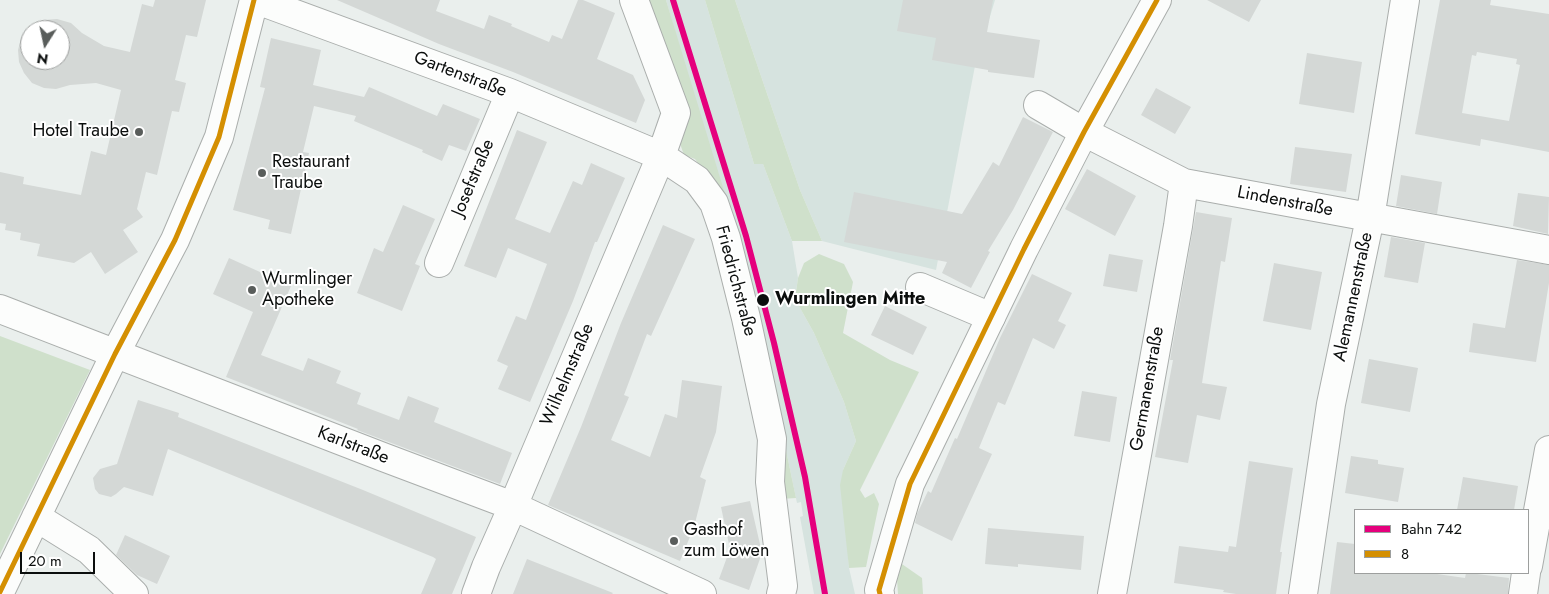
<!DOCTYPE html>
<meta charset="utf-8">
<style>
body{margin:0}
#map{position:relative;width:1549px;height:594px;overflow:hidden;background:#eaefed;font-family:Jost,sans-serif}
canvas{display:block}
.legend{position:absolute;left:1354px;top:509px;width:175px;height:65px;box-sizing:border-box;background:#fff;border:1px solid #9d9f9e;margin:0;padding:6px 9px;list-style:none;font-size:15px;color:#0b0e0d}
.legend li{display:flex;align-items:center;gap:10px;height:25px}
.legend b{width:25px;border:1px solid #9d9f9e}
.north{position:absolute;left:20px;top:20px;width:50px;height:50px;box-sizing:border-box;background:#fff;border:1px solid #9d9f9e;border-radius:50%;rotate:190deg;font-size:14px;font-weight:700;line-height:20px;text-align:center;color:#0b0e0d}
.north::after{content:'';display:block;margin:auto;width:18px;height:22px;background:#595d5b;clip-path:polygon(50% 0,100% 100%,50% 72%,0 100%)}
.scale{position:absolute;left:20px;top:552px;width:75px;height:22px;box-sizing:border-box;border:2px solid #0b0e0d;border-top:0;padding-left:6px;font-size:15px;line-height:18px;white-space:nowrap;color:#0b0e0d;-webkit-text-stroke:4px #fff;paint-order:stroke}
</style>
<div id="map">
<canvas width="1549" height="594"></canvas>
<ul class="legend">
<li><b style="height:6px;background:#e5007d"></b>Bahn 742</li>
<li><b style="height:6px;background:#d48f02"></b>8</li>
</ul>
<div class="north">N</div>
<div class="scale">20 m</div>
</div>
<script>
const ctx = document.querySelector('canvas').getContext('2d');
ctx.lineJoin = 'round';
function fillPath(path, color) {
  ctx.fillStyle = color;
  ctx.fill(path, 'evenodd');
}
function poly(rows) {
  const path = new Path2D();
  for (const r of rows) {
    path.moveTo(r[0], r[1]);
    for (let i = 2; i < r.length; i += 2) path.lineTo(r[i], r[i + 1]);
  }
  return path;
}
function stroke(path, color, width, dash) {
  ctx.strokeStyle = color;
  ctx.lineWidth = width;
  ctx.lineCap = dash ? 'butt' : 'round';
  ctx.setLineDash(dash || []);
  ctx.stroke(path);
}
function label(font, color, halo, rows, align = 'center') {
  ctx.font = font + ' Jost,sans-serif';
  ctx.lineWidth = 4;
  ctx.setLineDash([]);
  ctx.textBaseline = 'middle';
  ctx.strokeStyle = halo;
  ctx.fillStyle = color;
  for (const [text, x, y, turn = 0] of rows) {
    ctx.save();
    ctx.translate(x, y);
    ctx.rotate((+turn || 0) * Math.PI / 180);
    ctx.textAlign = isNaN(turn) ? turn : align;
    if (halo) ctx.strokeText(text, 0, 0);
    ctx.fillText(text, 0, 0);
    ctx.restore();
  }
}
fillPath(poly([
 [666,0,705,0,754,164,763,164,792,241,798,278,795,299,814,333,844,402,856,441,843,470,849,568,855,594,814,594,800,517,803,516,801,502,797,503,764,345],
 [735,0,995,0,975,66,936,270,822,241,800,190]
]), '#d6e3df');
fillPath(poly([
 [642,0,666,0,739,240,764,345,796,498,781,499,707,176,695,159,684,155,677,135],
 [705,0,735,0,800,190,822,241,792,241,763,164,754,164],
 [819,254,844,264,853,282,843,333,890,360,919,372,860,490,865,498,874,493,879,504,866,567,849,568,840,485,843,470,856,441,844,402,814,333,795,299,798,278,804,263],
 [0,336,90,370,0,554],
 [899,562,922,578,923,594,898,594,897,579]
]), '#cfe0cb');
fillPath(poly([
 [155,0,206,0,197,37,186,35,175,80,186,83,179,112,172,111,157,175,146,172,137,209,143,217,123,230,138,252,105,274,91,252,74,263,37,256,40,244,20,240,21,233,5,230,6,224,0,223,0,172,24,177,23,184,81,195,91,151,106,155,121,90,96,83,70,85,56,89,44,88,32,83,24,73,19,62,18,50,21,38,30,27,43,20,57,19,71,23,82,33,104,46,130,52,142,4,153,7],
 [30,30,60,30,60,60,30,60],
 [337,0,440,0,436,11,484,29,489,15,512,24,511,26,549,42,552,35,562,39,578,0,583,0,615,13,597,59,633,75,645,100,636,123,513,72,439,44],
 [903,0,993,0,987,32,1040,40,1034,78,988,72,988,70,932,60,936,38,897,31],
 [1207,0,1261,0,1249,22],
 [1440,0,1491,0,1490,5,1549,14,1549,152,1481,139,1480,146,1415,134],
 [1477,52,1517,59,1516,64,1520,65,1509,121,1462,113,1472,55,1476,56],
 [271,38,321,50,313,85,364,97,369,87,437,116,443,104,480,119,466,151,449,145,442,161,422,152,423,150,354,121,356,116,314,106,303,152,309,153,291,234,268,229,270,220,233,210,265,88,260,87],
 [1307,53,1362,62,1354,113,1299,104],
 [1156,88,1191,107,1175,134,1141,115],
 [1023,117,1053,132,1013,210,988,251,990,252,971,288,942,273,947,262,844,242,854,192,962,214,993,162,999,166],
 [517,130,547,142,515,219,550,233,573,181,582,185,591,163,625,178,597,242,595,242,573,301,530,402,498,389,508,366,497,361,516,316,526,320,547,264,508,248,496,278,464,266],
 [1295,147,1352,154,1346,192,1290,184],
 [1087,169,1136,196,1115,236,1065,209],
 [1401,175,1442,182,1437,214,1396,206],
 [1518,193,1549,197,1548,234,1513,226],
 [403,205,435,219,415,264,420,266,402,311,357,293,374,248,383,252],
 [1196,212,1232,218,1225,262,1221,261,1202,383,1227,387,1220,420,1197,415,1188,463,1155,457,1173,360,1170,360],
 [663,225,695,239,651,336,647,334,624,395,629,397,611,440,650,457,665,414,677,418,682,380,722,386,716,432,700,477,706,480,694,527,680,561,548,505,581,427,621,323],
 [1391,237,1425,243,1418,283,1384,277],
 [1109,254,1143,260,1137,292,1103,286],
 [229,258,291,286,261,355,303,371,308,358,341,371,336,383,361,393,357,404,399,420,408,396,439,408,434,422,512,453,500,484,357,430,358,429,226,377,253,312,213,294],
 [1517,260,1549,265,1549,283,1536,362,1469,352,1473,323,1505,328],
 [1274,263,1322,272,1311,330,1263,321],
 [1032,274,1072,293,1058,321,1066,325,1054,349,1033,338,1005,405,998,402,979,448,992,454,952,541,915,523,917,514,928,491,931,493,955,438,957,439,1000,338],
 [885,306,927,327,913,355,871,335],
 [1369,359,1418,368,1410,412,1361,403],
 [1082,391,1117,397,1110,442,1074,436],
 [138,400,179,413,178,417,363,490,476,537,452,594,421,594,436,559,433,557,168,449,153,496,124,487,116,494,111,497,99,494,95,489,93,478,100,469,117,464],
 [1351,456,1378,460,1378,464,1404,468,1398,502,1345,493],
 [1249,461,1293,468,1280,552,1282,552,1276,594,1236,594,1223,592,1224,590,1174,583,1179,546,1228,552,1229,546,1236,547],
 [1463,477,1518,486,1514,510,1457,510],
 [750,501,762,553,749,590,719,579,730,549,721,507],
 [988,528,1084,536,1081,570,1018,564,1018,567,985,564],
 [125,535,170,556,157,584,137,575,116,555],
 [1337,542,1355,544,1355,573,1430,573,1465,578,1466,573,1469,573,1509,578,1508,594,1330,594],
 [527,559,613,593,612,594,513,594]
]), '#d4d8d6');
const street = poly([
 [257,0,510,93,661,156,513,506,486,567,476,594],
 [634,0,676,113,661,156,697,180,714,203,726,238,746,318,772,439,770,482,783,586,781,594],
 [1038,105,1084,132,1184,183,1549,250],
 [439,263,510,93],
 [920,287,991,317],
 [0,309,383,457,513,506,702,594],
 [36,517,89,550,134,594],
 [1528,566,1549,450],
 [0,592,115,354,175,240,219,137,254,0],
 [1112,594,1178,226,1184,183],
 [1303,594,1331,404,1370,218,1405,0],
 [1523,594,1526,573]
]);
const secondary = poly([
 [880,594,879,590,910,484,1024,249,1084,132,1157,0]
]);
stroke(street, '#aaaeac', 30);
stroke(secondary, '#aaaeac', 30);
stroke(street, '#fcfdfc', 28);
stroke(secondary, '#fcfdfc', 28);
stroke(poly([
 [0,592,115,354,175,240,219,137,254,0],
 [880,594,879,590,910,484,1024,249,1084,132,1157,0]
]), '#d48f02', 5);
stroke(poly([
 [673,0,746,236,774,343,805,477,825,594]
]), '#e5007d', 6);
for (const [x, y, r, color] of [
 [139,132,5,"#595d5b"],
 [262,173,5,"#595d5b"],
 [252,290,5,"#595d5b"],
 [763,300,7,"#0b0e0d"],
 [674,541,5,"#595d5b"]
]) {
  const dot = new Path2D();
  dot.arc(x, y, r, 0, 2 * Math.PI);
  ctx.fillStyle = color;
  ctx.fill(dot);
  stroke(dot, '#fff', 2);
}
label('18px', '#0b0e0d', '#fff', [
 ["Gartenstraße",460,75,21],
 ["Josefstraße",474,178,-67],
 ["Lindenstraße",1285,202,11],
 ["Friedrichstraße",735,281,75],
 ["Alemannenstraße",1354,297,-78],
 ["Wilhelmstraße",568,375,-67],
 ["Germanenstraße",1148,389,-80],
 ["Karlstraße",353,446,21]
]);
label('18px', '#0b0e0d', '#fff', [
 ["Hotel Traube",129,132,"right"],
 ["Restaurant",272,163],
 ["Traube",272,184],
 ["Wurmlinger",262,280],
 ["Apotheke",262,301],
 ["Gasthof",684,531],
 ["zum Löwen",684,552]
], 'left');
label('bold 18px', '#0b0e0d', '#fff', [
 ["Wurmlingen Mitte",775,300]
], 'left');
</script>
